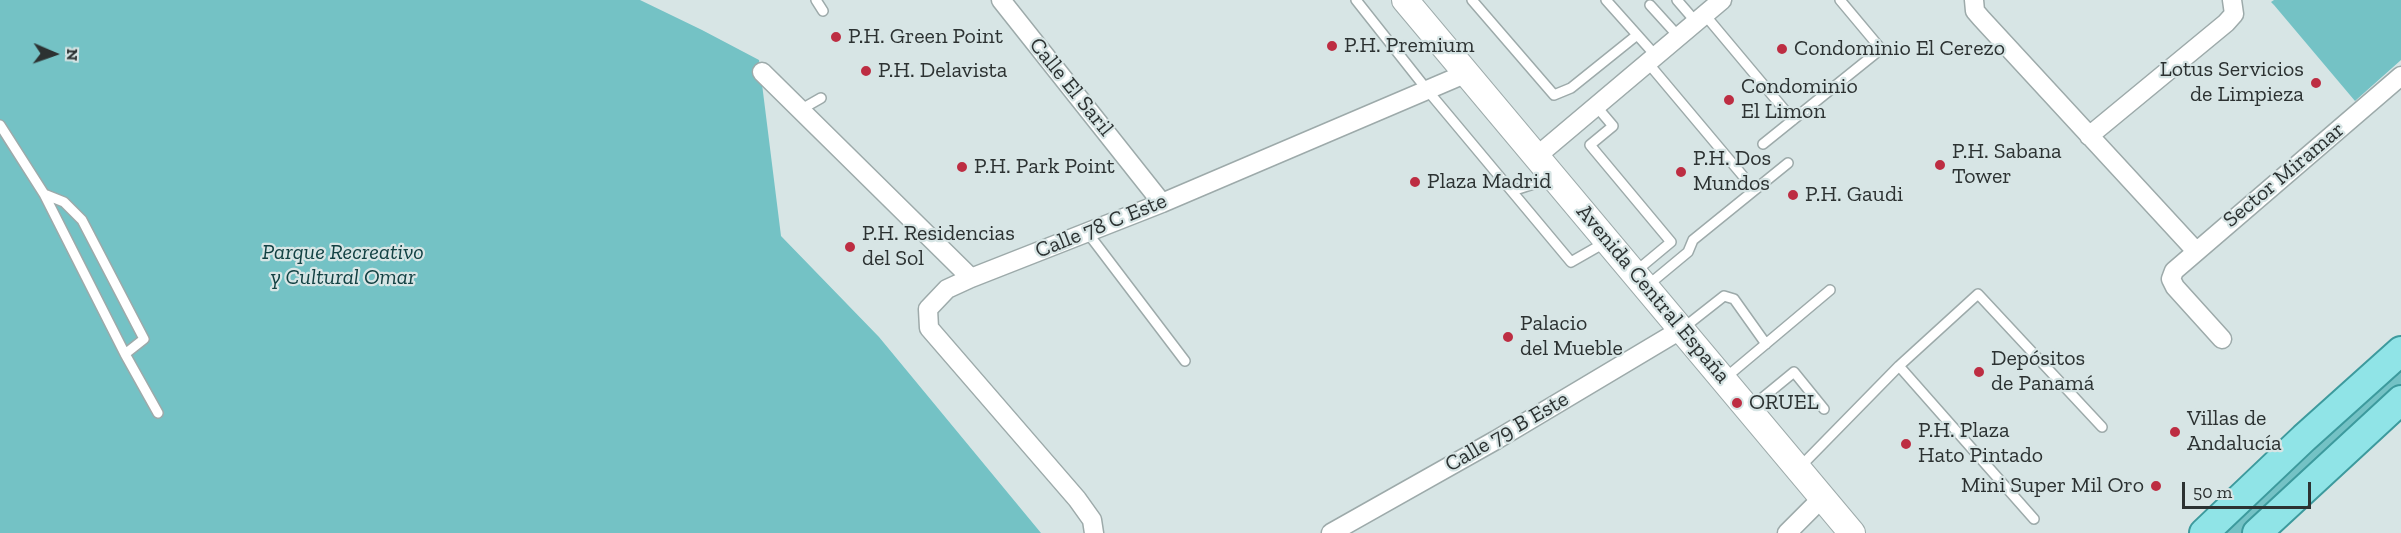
<!DOCTYPE html>
<meta charset="utf-8">
<style>
body{margin:0}
#map{position:relative;width:2401px;height:533px;overflow:hidden;background:#d7e5e5;font-family:"Zilla Slab",serif}
canvas{display:block}
.north{position:absolute;left:24px;top:24px;width:60px;height:60px;-webkit-text-stroke:4px #d7e5e5;paint-order:stroke;rotate:92deg;font-size:16px;font-weight:700;line-height:24px;text-align:center;color:#2c3232}
.north::after{content:'';display:block;margin:auto;width:21px;height:27px;background:#2c3232;clip-path:polygon(50% 0,100% 100%,50% 72%,0 100%)}
.scale{position:absolute;left:2182px;top:482px;width:129px;height:27px;box-sizing:border-box;border:3px solid #2c3232;border-top:0;padding-left:8px;font-size:18px;line-height:21px;white-space:nowrap;color:#2c3232;-webkit-text-stroke:4px #d7e5e5;paint-order:stroke}
</style>
<div id="map">
<canvas width="2401" height="533"></canvas>
<div class="north">N</div>
<div class="scale">50 m</div>
</div>
<script>
const ctx = document.querySelector('canvas').getContext('2d');
ctx.lineJoin = 'round';
function fillPath(path, color) {
  ctx.fillStyle = color;
  ctx.fill(path, 'evenodd');
}
function poly(rows) {
  const path = new Path2D();
  for (const r of rows) {
    path.moveTo(r[0], r[1]);
    for (let i = 2; i < r.length; i += 2) path.lineTo(r[i], r[i + 1]);
  }
  return path;
}
function stroke(path, color, width, dash) {
  ctx.strokeStyle = color;
  ctx.lineWidth = width;
  ctx.lineCap = dash ? 'butt' : 'round';
  ctx.setLineDash(dash || []);
  ctx.stroke(path);
}
function label(font, color, halo, rows, align = 'center') {
  ctx.font = font + ' "Zilla Slab",serif';
  ctx.lineWidth = 4.5;
  ctx.setLineDash([]);
  ctx.textBaseline = 'middle';
  ctx.strokeStyle = halo;
  ctx.fillStyle = color;
  for (const [text, x, y, turn = 0] of rows) {
    ctx.save();
    ctx.translate(x, y);
    ctx.rotate((+turn || 0) * Math.PI / 180);
    ctx.textAlign = isNaN(turn) ? turn : align;
    if (halo) ctx.strokeText(text, 0, 0);
    ctx.fillText(text, 0, 0);
    ctx.restore();
  }
}
fillPath(poly([
 [0,0,640,0,702,30,759,60,781,236,879,337,1041,533,0,533],
 [2274,0,2401,0,2401,60,2355,101,2274,5,2271,2],
 [2401,363,2401,386,2242,533,2217,533]
]), '#74c2c5');
const service = poly([
 [816,0,823,11],
 [1356,0,1428,91,1571,262,1606,242],
 [1472,0,1554,95,1571,88,1637,35],
 [1606,0,1656,56],
 [1677,0,1696,22],
 [1650,5,1679,37],
 [1705,15,1793,120],
 [1648,63,1743,176],
 [1596,106,1613,126,1590,145,1671,242,1635,272],
 [800,110,821,98],
 [0,125,44,194,125,354,158,413],
 [1763,144,1881,49,1840,0],
 [1512,191,1552,178],
 [44,194,64,202,82,220,144,339,125,354],
 [1087,232,1185,361],
 [1647,286,1688,252,1693,240,1788,163],
 [1682,329,1724,296,1734,299,1766,344],
 [1899,366,2034,519],
 [1724,379,1830,290],
 [1749,409,1794,372,1824,409],
 [1800,467,1899,366,1978,294,2102,427]
]);
const minor = poly([
 [1001,0,1162,203],
 [1974,0,1975,11,1981,18,2195,250],
 [762,72,971,278],
 [2089,136,2226,23,2234,14,2232,0],
 [1537,156,1722,0],
 [2222,339,2175,287,2171,279,2174,271,2401,76],
 [1094,533,1092,520,1077,499,929,328,928,309,947,289,971,278,1162,203,1467,73],
 [1331,533,1496,440,1682,329],
 [1787,533,1823,497]
]);
const secondary = poly([
 [1405,0,1852,533]
]);
const primary = poly([
 [2204,533,2304,438,2401,351],
 [2257,533,2401,400]
]);
stroke(service, '#9daaaa', 12);
stroke(minor, '#9daaaa', 21);
stroke(secondary, '#9daaaa', 28);
stroke(primary, '#3d9a9d', 32);
stroke(service, '#fff', 9);
stroke(minor, '#fff', 18);
stroke(secondary, '#fff', 26);
stroke(primary, '#90e4e7', 28);
for (const [x, y, r, color] of [
 [836,37,6,"#bd2d42"],
 [1332,46,6,"#bd2d42"],
 [1782,49,6,"#bd2d42"],
 [866,71,6,"#bd2d42"],
 [2316,83,6,"#bd2d42"],
 [1729,100,6,"#bd2d42"],
 [1940,165,6,"#bd2d42"],
 [962,167,6,"#bd2d42"],
 [1681,172,6,"#bd2d42"],
 [1415,182,6,"#bd2d42"],
 [1793,195,6,"#bd2d42"],
 [850,247,6,"#bd2d42"],
 [1508,337,6,"#bd2d42"],
 [1979,372,6,"#bd2d42"],
 [1737,403,6,"#bd2d42"],
 [2175,432,6,"#bd2d42"],
 [1906,444,6,"#bd2d42"],
 [2156,486,6,"#bd2d42"]
]) {
  const dot = new Path2D();
  dot.arc(x, y, r, 0, 2 * Math.PI);
  ctx.fillStyle = color;
  ctx.fill(dot);
  stroke(dot, '#d7e5e5', 2);
}
label('22px', '#2c3232', '#d7e5e5', [
 ["P.H. Green Point",848,37],
 ["P.H. Premium",1344,46],
 ["Condominio El Cerezo",1794,49],
 ["Lotus Servicios",2304,70,"right"],
 ["de Limpieza",2304,95,"right"],
 ["P.H. Delavista",878,71],
 ["Condominio",1741,87],
 ["El Limon",1741,112],
 ["P.H. Sabana",1952,152],
 ["Tower",1952,177],
 ["P.H. Dos",1693,159],
 ["Mundos",1693,184],
 ["P.H. Park Point",974,167],
 ["Plaza Madrid",1427,182],
 ["P.H. Gaudi",1805,195],
 ["P.H. Residencias",862,234],
 ["del Sol",862,259],
 ["Palacio",1520,324],
 ["del Mueble",1520,349],
 ["Depósitos",1991,359],
 ["de Panamá",1991,384],
 ["ORUEL",1749,403],
 ["Villas de",2187,419],
 ["Andalucía",2187,444],
 ["P.H. Plaza",1918,431],
 ["Hato Pintado",1918,456],
 ["Mini Super Mil Oro",2144,486,"right"]
], 'left');
label('22px', '#2c3232', '#d7e5e5', [
 ["Calle El Saril",1071,87,51],
 ["Sector Miramar",2284,175,-40],
 ["Calle 78 C Este",1101,226,-22],
 ["Avenida Central España",1653,294,50],
 ["Calle 79 B Este",1507,432,-30]
]);
label('italic 22px', '#124143', '#d7e5e5', [
 ["Parque Recreativo",343,253],
 ["y Cultural Omar",343,278]
]);
</script>
